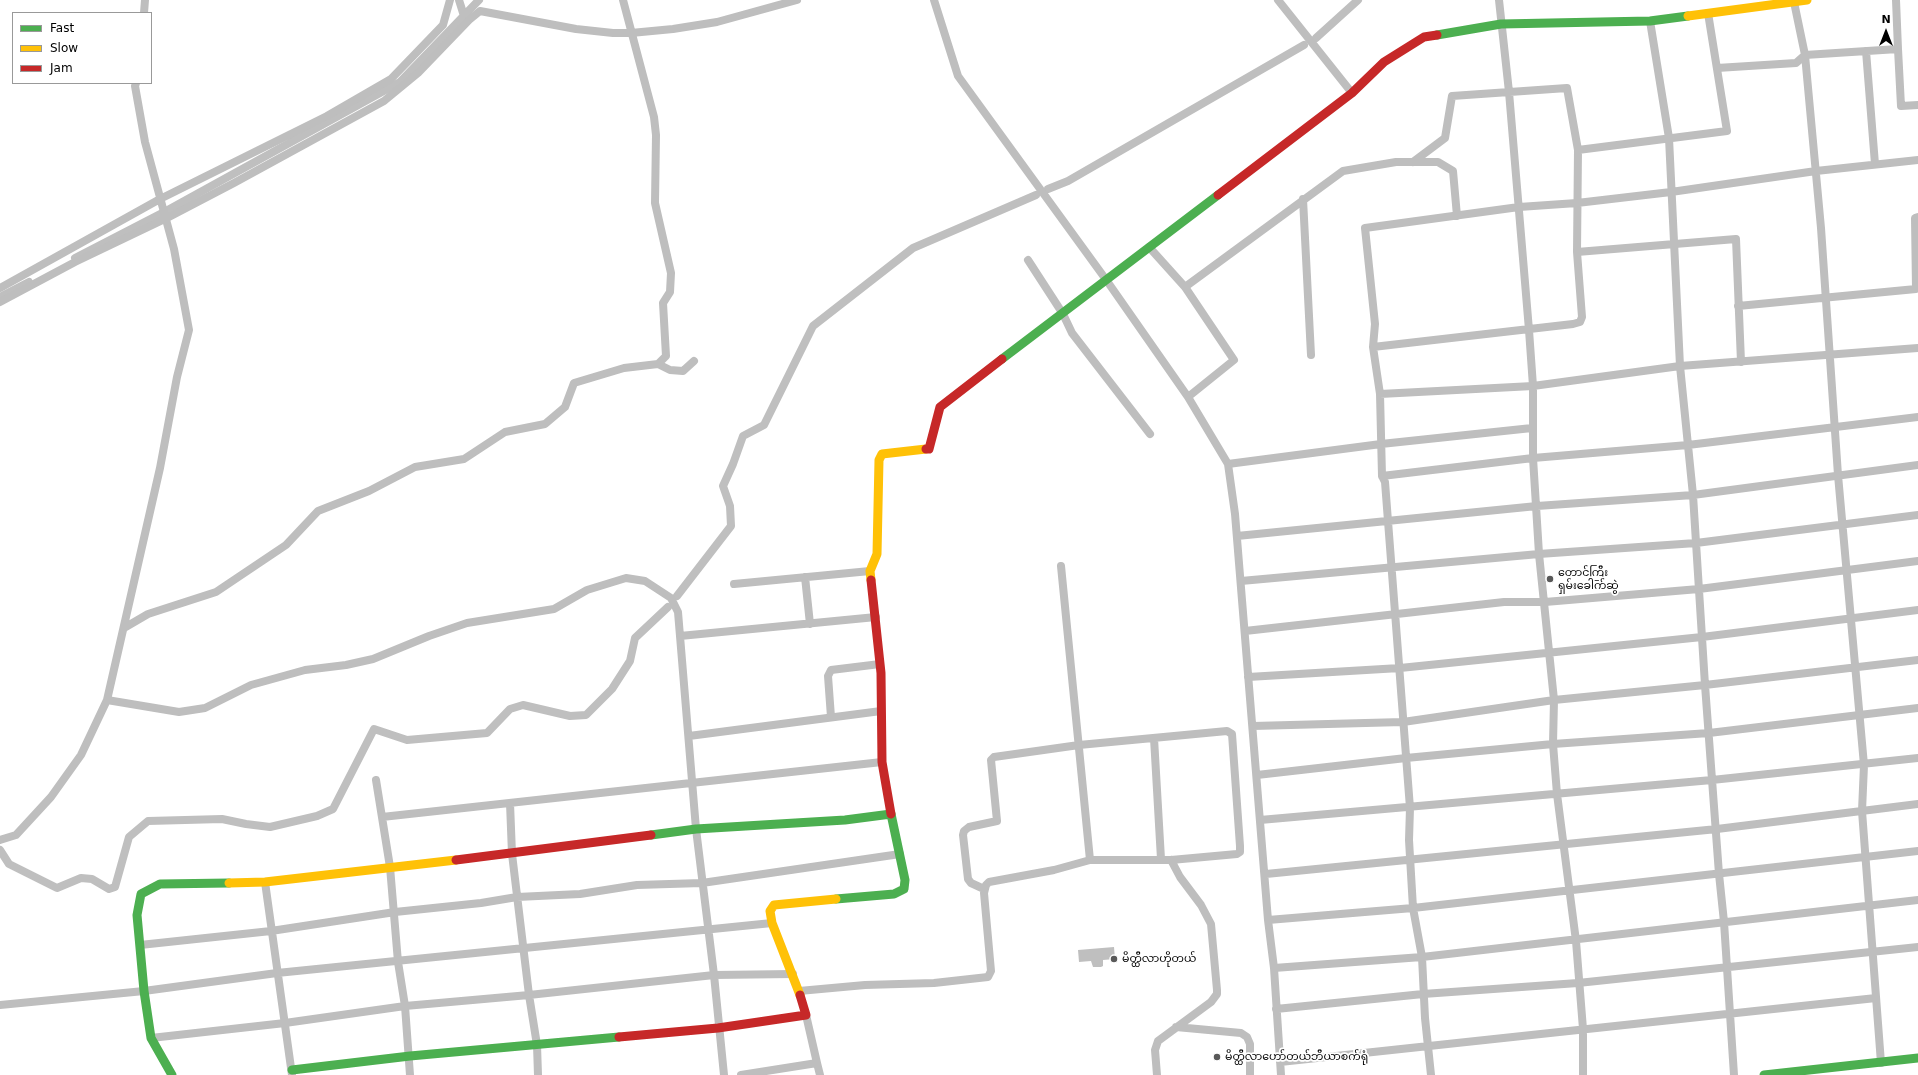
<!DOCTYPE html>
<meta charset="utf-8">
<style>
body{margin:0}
#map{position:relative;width:1918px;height:1075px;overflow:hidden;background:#fff;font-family:"DejaVu Sans",sans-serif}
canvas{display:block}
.legend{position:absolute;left:12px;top:12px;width:140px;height:72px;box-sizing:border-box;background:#fff;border:1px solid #999;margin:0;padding:5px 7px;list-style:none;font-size:12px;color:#000}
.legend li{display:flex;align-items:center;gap:8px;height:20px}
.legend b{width:20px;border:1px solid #999}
.north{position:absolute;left:1866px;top:12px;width:40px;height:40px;-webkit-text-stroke:3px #fff;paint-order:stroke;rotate:0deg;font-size:11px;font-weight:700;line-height:16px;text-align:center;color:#000}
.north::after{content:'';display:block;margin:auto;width:14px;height:18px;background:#000;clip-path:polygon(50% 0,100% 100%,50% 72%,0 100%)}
</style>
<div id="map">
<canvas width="1918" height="1075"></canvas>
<ul class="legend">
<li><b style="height:5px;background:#4caf50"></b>Fast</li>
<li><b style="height:5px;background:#ffc107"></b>Slow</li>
<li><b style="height:5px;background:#c62828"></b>Jam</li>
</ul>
<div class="north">N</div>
</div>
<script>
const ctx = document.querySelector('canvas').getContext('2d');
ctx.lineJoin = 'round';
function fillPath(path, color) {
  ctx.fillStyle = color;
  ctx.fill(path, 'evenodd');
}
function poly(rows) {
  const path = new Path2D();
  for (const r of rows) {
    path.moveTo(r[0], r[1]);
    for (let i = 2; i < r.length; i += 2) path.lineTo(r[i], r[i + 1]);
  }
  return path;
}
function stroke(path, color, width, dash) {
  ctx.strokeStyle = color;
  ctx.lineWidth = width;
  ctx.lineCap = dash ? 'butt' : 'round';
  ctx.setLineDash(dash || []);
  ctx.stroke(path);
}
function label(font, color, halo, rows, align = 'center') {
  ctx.font = font + ' "DejaVu Sans","Noto Sans Myanmar",sans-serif';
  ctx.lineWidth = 3.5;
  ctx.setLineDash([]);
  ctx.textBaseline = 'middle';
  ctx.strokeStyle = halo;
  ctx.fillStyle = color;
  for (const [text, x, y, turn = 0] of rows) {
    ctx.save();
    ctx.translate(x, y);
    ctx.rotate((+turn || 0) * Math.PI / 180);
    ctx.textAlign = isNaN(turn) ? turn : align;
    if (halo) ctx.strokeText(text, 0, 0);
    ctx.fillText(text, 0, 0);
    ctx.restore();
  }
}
fillPath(poly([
 [1114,947,1115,959,1103,960,1103,966,1101,967,1093,967,1091,961,1079,962,1078,950]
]), '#bfbfbf');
stroke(poly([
 [459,0,464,16],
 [1316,38,1358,0],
 [1048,189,1068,181,1304,45],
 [75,258,166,211,400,82,479,0],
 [0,297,29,282],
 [677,596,731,526,730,506,723,486,733,464,743,436,764,425,813,326,913,248,1036,195],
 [0,850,9,864,57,888,81,878,92,879,109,889,115,887,129,837,148,821,222,819,246,824,270,827,317,816,333,809,374,729,407,740,487,733,510,709,523,705,570,716,586,715,612,689,630,661,635,638,668,607]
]), '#bfbfbf', 8);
stroke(poly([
 [623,0,654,117,656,135,655,203,671,273,670,292,663,303,666,356,658,364],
 [934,0,958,76,1107,281,1188,397,1228,464,1235,514,1268,920,1274,968,1281,1075],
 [1278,0,1352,93],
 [1499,0,1509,92,1529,330,1533,386,1533,458,1539,554,1554,700,1553,744,1557,794,1576,941,1583,1029,1583,1075],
 [1794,2,1805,55,1821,228,1838,475,1864,765,1862,811,1881,1063],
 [144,13,145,0],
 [1650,21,1669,138,1680,366,1693,495,1705,685,1719,874,1724,922,1734,1075],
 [1898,49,1901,106,1918,105],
 [1866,51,1875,164],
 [1717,68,1796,63,1805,55,1898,49,1896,0],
 [1578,150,1727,131,1708,13],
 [1303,199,1311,355],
 [1149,247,1185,287,1234,360,1188,397],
 [1577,252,1736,239,1741,362],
 [1028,260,1063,314,1072,333,1150,434],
 [1185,287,1343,171,1396,162,1438,162,1453,171,1457,216],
 [0,288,160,199,327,116,391,79,443,25,450,0],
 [0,302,75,262,167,218,234,183,384,101,418,73,469,20,480,11,576,29,613,33,631,33,673,29,717,22,797,0],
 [1738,306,1916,289,1915,218,1918,217],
 [1373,347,1573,324,1580,322,1582,317,1577,252,1578,150,1567,88,1452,96,1445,138,1413,162],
 [1380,394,1533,386,1680,366,1918,348],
 [1228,464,1381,444,1532,428],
 [1382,476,1533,458,1688,445,1918,417],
 [1237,536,1537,506,1693,495,1918,465],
 [1061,566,1090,860],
 [805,577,810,624],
 [1241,581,1539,554,1696,543,1918,515],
 [734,584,870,571],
 [124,628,148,614,216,592,286,545,318,511,369,491,415,467,464,459,505,432,545,424,565,407,574,383,624,368,658,364,670,370,683,371,694,361],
 [1245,631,1504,602,1545,602,1699,589,1918,561],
 [680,636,876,617],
 [1248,677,1400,668,1702,637,1918,610],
 [107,700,179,712,205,708,251,685,305,670,346,665,373,659,429,636,467,623,554,609,587,590,626,578,645,581,671,598,678,612,696,829,714,975,724,1075],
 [831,717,828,676,831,670,880,664],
 [1253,726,1403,722,1554,700,1705,685,1918,660],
 [689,736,881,711],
 [1154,738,1161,859],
 [1257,775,1406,758,1553,744,1709,733,1918,708],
 [376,780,390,867,398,962,405,1006,410,1075],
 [510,803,512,854,529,995,537,1045,538,1075],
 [382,817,882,762],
 [1260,820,1712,780,1918,758],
 [0,840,16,835,51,797,81,755,107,700,160,468,177,377,189,330,174,249,145,142,135,86,136,83],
 [1266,874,1717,829,1918,804],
 [265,882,292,1075],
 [1268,920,1413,908,1918,851],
 [140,945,271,931,395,912,481,903,517,897,580,894,637,885,702,883,900,854],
 [1274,968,1422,957,1918,900],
 [799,991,865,985,934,983,988,977,991,971,984,893,986,885,989,882,1054,870,1090,860,1171,860,1237,854,1240,852,1240,846,1232,734,1227,731,1079,745,994,757,991,760,997,821,969,827,964,831,963,835,968,879,971,883,984,889],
 [0,1005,144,991,277,973,772,923],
 [1276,1009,1423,994,1578,983,1918,947],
 [1176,1027,1241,1033,1247,1037,1250,1044,1250,1075],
 [151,1038,285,1023,405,1006,529,995,714,975,793,974],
 [1280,1062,1876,998],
 [817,1063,820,1075],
 [741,1075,817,1063,806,1015],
 [1157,1075,1155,1050,1158,1041,1211,1002,1217,994,1217,990,1211,924,1201,905,1180,877,1171,860],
 [1431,1075,1425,1018,1422,957,1413,908,1409,840,1410,808,1385,482,1382,476,1380,394,1373,347,1375,324,1365,228,1519,207,1577,203,1671,192,1816,171,1918,160]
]), '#bebebe', 8);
stroke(poly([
 [1437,35,1501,24,1650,21,1688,16],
 [1002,359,1218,195],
 [651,835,696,829,845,820,891,814,905,880,904,889,894,894,836,899],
 [292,1070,410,1056,619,1037],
 [172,1075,151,1038,144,991,137,915,141,894,160,884,229,883],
 [1764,1075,1918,1058]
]), '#4caf50', 9);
stroke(poly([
 [1688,16,1807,0],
 [871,580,870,571,877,554,879,460,882,454,926,449],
 [229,883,265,882,456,860],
 [800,995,772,923,770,911,774,905,836,899]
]), '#ffc107', 9);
stroke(poly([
 [1218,195,1352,93,1384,62,1424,37,1437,35],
 [926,449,929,449,940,407,1002,359],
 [871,580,881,673,882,762,891,814],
 [456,860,651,835],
 [619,1037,718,1028,806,1015,800,995]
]), '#c62828', 9);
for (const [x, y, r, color] of [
 [1550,579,4,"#595959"],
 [1114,959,4,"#595959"],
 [1217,1057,4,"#595959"]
]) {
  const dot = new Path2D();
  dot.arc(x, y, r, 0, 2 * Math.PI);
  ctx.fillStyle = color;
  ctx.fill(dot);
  stroke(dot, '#fff', 1.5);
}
label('11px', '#000', '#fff', [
 ["တောင်ကြီး",1558,573],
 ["ရှမ်းခေါက်ဆွဲ",1558,586],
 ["မိတ္ထီလာဟိုတယ်",1122,959],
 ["မိတ္ထီလာဟော်တယ်ဘီယာစက်ရုံ",1225,1057]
], 'left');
</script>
